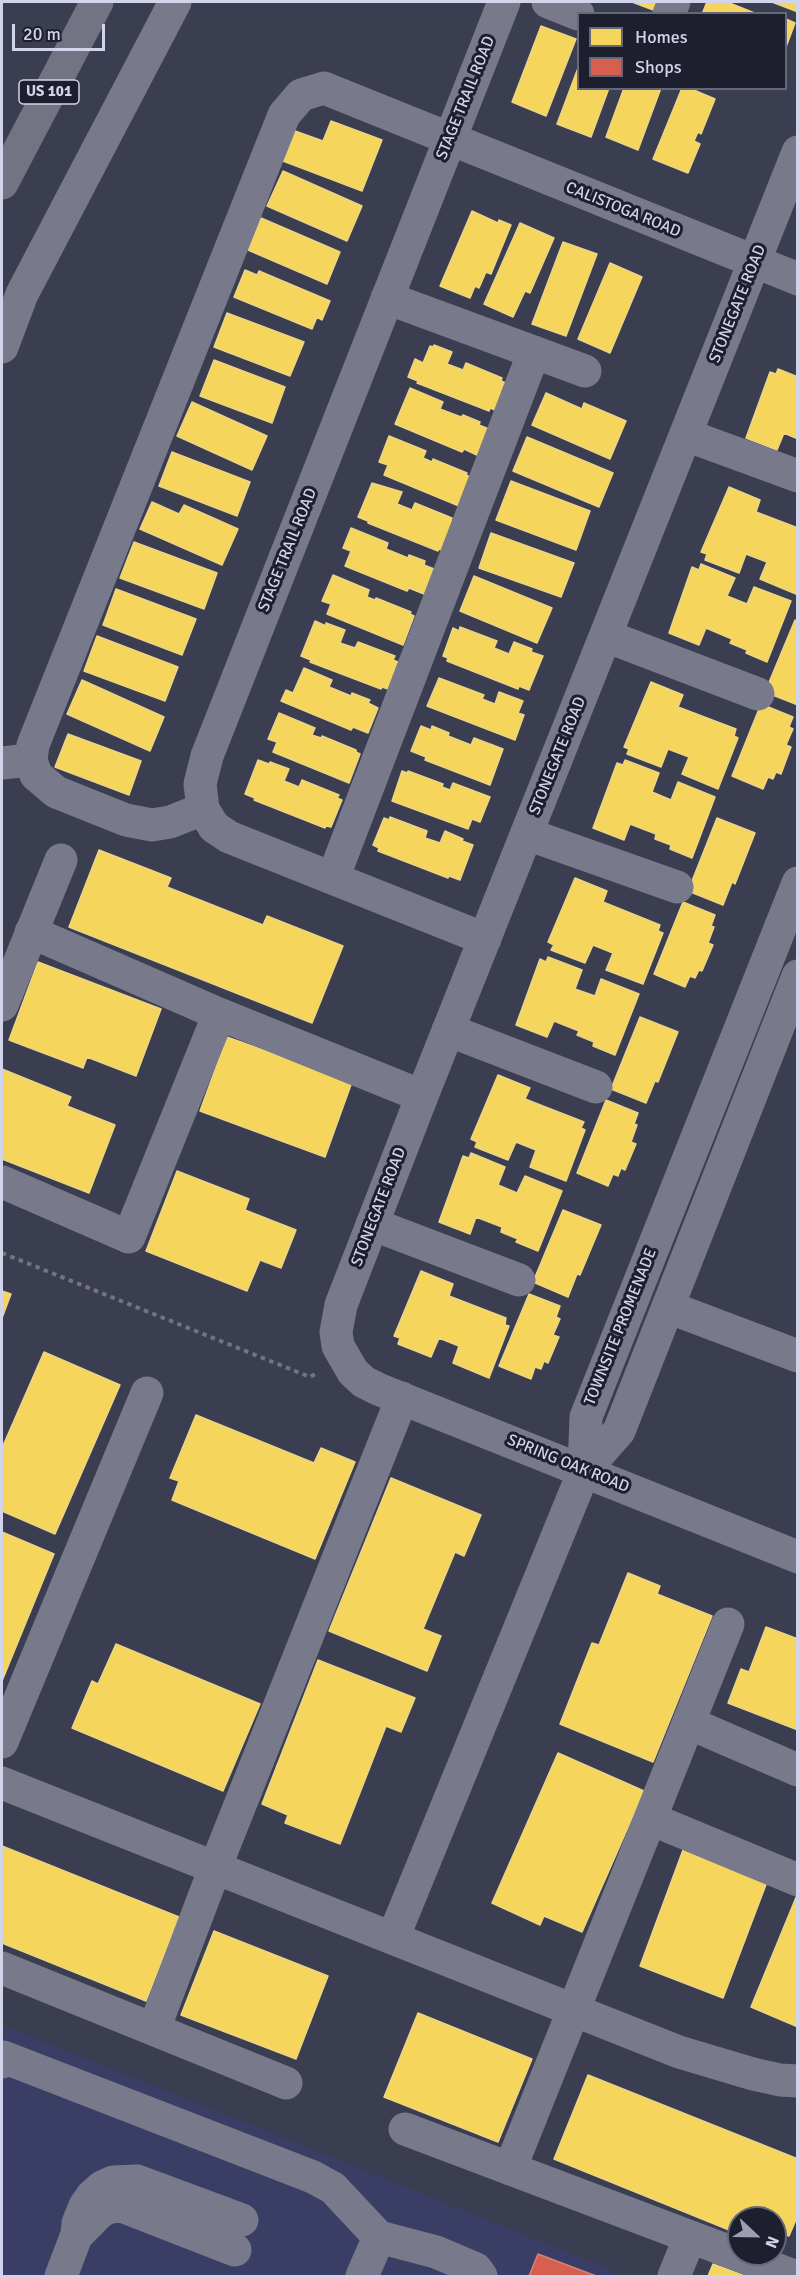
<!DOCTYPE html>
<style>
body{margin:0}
#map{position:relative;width:799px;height:2278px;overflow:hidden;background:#3b3d50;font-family:Signika,sans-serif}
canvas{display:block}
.frame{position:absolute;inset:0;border:3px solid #d1d4ea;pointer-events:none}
.legend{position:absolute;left:577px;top:12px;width:210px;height:78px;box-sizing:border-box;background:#1d1f2f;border:2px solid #65677a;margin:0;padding:8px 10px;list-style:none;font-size:18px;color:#d1d4ea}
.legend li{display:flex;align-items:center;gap:12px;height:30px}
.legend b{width:30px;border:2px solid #65677a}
.north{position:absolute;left:727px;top:2206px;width:60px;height:60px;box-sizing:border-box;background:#1d1f2f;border:2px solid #65677a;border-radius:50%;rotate:112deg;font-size:16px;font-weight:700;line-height:24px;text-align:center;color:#d1d4ea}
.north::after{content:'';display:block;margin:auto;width:21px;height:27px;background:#9c9fb4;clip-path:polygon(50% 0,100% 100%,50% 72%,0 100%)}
.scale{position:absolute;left:12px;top:24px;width:93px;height:27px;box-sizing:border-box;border:3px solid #d1d4ea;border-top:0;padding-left:8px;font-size:18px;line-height:21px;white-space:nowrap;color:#d1d4ea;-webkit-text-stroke:4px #1d1f2f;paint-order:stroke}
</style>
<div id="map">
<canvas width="799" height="2278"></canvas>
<div class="frame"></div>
<ul class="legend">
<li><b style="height:16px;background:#f6d55c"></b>Homes</li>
<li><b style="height:16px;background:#d6604d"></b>Shops</li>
</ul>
<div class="north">N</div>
<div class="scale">20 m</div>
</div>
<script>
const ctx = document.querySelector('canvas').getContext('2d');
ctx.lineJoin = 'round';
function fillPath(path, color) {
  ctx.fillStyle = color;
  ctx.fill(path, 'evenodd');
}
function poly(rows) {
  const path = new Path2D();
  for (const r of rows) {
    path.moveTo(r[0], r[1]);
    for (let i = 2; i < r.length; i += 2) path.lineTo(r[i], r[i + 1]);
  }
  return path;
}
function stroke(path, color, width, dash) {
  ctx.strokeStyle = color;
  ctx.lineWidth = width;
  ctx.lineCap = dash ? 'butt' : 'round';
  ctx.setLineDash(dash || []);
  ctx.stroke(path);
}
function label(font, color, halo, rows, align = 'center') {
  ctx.font = font + ' Signika,sans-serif';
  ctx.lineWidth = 6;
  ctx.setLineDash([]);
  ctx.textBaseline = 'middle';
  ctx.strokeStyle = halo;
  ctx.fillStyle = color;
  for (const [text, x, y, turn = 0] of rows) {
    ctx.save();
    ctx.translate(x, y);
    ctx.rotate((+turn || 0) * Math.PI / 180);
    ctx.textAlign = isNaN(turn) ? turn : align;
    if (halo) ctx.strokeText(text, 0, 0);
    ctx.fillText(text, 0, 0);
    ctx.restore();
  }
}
fillPath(poly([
 [2,2025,615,2271,613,2276,2,2276]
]), '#3b3e64');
const homes = poly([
 [632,2,660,2,656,11,632,2],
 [707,2,727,2,757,14,702,14,707,2],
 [772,2,798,2,798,12,772,2],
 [786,19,795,23,786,47,786,19],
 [541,26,576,39,546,116,512,102,541,26],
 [578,68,578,88,609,88,591,137,557,124,578,68],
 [624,88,661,88,638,150,606,137,624,88],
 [682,88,689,88,715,99,701,134,698,132,694,141,700,144,688,173,653,159,682,88],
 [331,121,382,140,362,191,283,161,295,131,323,141,331,121],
 [283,171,362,206,347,241,267,206,283,171],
 [472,211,498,223,499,220,511,225,491,274,486,272,479,288,475,286,470,298,440,286,472,211],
 [261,218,340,252,327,284,248,250,261,218],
 [520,223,554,238,530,293,525,291,513,317,484,304,520,223],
 [563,242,597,254,566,336,532,324,563,242],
 [610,263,642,277,610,353,578,339,610,263],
 [245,270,257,275,259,271,330,301,322,320,317,317,312,329,234,297,245,270],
 [227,313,304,342,290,376,214,347,227,313],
 [434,345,452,352,447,364,463,370,466,363,502,378,501,381,506,383,495,410,490,408,489,411,417,383,418,381,408,377,415,359,423,363,430,346,433,347,434,345],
 [214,360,285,387,272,423,200,396,214,360],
 [778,369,798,377,798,439,784,433,777,450,746,438,770,372,776,374,778,369],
 [410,388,443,402,440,409,461,417,463,415,480,422,479,425,489,429,479,456,464,449,462,452,395,424,410,388],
 [546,393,582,409,584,403,626,421,610,459,532,425,546,393],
 [192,402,267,436,252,470,177,436,192,402],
 [389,436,426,451,423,458,432,462,433,459,467,473,466,475,471,477,459,506,384,475,388,465,379,462,389,436],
 [527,437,613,473,599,507,513,471,527,437],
 [172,452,250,482,237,516,159,486,172,452],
 [511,481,590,511,576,550,496,520,511,481],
 [372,483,402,492,397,504,412,510,415,503,452,518,451,521,456,523,445,551,439,549,438,551,368,523,368,521,358,517,372,483],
 [729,487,760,500,756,512,798,528,796,594,760,579,767,562,746,554,739,573,705,560,707,554,701,552,729,487],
 [152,502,179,514,184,505,238,529,222,565,140,529,152,502],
 [351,528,388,543,386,549,408,558,409,555,425,561,424,565,434,569,424,594,409,588,407,591,345,566,351,551,343,548,351,528],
 [491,533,574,563,561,597,479,568,491,533],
 [134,542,217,573,204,609,120,578,134,542],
 [701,564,735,578,727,596,747,604,754,587,791,601,767,662,746,653,747,650,730,643,732,639,706,628,699,645,669,633,692,567,699,570,701,564],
 [333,575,369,590,367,597,375,600,376,598,411,612,410,614,414,616,403,645,327,614,331,604,322,601,333,575],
 [474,576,552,608,537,643,460,611,474,576],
 [116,589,196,619,182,655,103,625,116,589],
 [795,620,798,621,798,705,765,692,795,620],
 [315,621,326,626,326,623,345,630,340,643,355,648,358,642,395,656,393,660,398,662,388,689,382,687,381,689,310,662,311,660,301,656,315,621],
 [460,627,497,641,494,648,509,654,514,642,532,649,531,652,543,656,529,690,519,686,518,689,447,661,448,658,443,656,453,628,459,631,460,627],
 [97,636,178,667,165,701,84,671,97,636],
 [304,668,332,680,329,687,351,696,352,693,370,700,368,703,378,708,368,733,353,727,351,730,281,701,286,690,293,693,304,668],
 [439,678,484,695,482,699,495,704,499,692,523,701,518,713,524,715,515,740,427,706,439,678],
 [82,680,164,717,150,751,67,714,82,680],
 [651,682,683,695,678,707,736,729,734,736,738,738,718,789,682,774,689,757,668,749,661,767,627,754,629,749,624,747,651,682],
 [761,704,793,717,789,727,793,729,786,745,791,747,781,774,776,772,773,779,768,777,763,789,732,776,761,704],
 [279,713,315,728,312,735,321,738,322,736,356,750,356,752,360,754,349,783,273,752,277,742,268,739,279,713],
 [421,726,431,730,432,726,449,733,448,736,471,745,474,738,503,749,490,785,425,760,426,757,411,751,421,726],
 [68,734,141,761,129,795,55,767,68,734],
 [258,760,269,764,270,762,289,769,284,781,299,787,302,780,339,795,337,798,342,800,331,827,326,826,325,828,254,800,255,798,245,794,258,760],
 [625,760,659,773,652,792,671,800,678,782,715,797,692,858,670,849,671,845,655,839,656,834,630,824,624,840,593,828,617,763,623,765,625,760],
 [402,771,407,773,408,771,443,784,442,787,450,790,453,783,490,797,480,822,472,819,468,829,392,801,402,771],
 [390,817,427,831,425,838,440,843,445,831,463,839,462,841,473,845,460,880,449,876,448,878,378,851,379,848,373,845,384,818,389,820,390,817],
 [717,818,755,833,735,884,732,882,723,905,688,891,717,818],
 [99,850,171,878,167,887,263,925,267,916,343,946,312,1023,69,927,99,850],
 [575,878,607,891,603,902,660,925,658,931,663,933,643,984,606,970,613,953,593,945,585,963,551,950,554,945,548,942,575,878],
 [683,902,715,915,711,926,714,927,708,943,713,945,702,971,699,970,695,978,690,976,685,987,654,974,683,902],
 [548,957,582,970,575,989,595,996,601,979,639,994,615,1055,593,1046,594,1042,577,1035,579,1031,554,1021,547,1037,516,1025,540,959,546,962,548,957],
 [38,962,161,1009,136,1076,87,1057,83,1068,9,1040,38,962],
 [640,1017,678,1032,658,1082,655,1081,646,1103,611,1089,640,1017],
 [227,1037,352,1082,325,1157,200,1111,227,1037],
 [2,1069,71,1097,67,1106,115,1125,89,1193,2,1159,2,1069],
 [498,1075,530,1088,525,1099,584,1122,581,1128,585,1130,566,1181,530,1167,536,1150,516,1142,508,1160,475,1147,477,1142,471,1139,498,1075],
 [606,1100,638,1113,634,1124,637,1125,631,1142,636,1144,625,1170,621,1168,618,1176,613,1174,608,1186,577,1173,606,1100],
 [471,1153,505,1167,498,1185,517,1193,525,1176,562,1191,538,1251,516,1242,518,1239,501,1232,502,1227,476,1217,470,1234,439,1222,463,1156,469,1158,471,1153],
 [177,1171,249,1199,245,1210,296,1230,281,1268,260,1260,247,1291,146,1251,177,1171],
 [563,1210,601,1225,580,1275,577,1274,568,1297,533,1282,563,1210],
 [421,1271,453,1284,449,1296,506,1318,505,1325,509,1326,489,1378,453,1363,459,1346,439,1338,431,1357,398,1344,400,1338,394,1336,421,1271],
 [2,1291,11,1294,2,1318,2,1291],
 [529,1294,560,1306,556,1317,560,1319,553,1335,559,1337,548,1363,544,1361,541,1369,535,1367,531,1379,499,1366,529,1294],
 [44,1352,120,1385,55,1534,2,1511,2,1448,44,1352],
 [196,1415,314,1463,321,1448,355,1462,315,1559,172,1500,179,1481,170,1478,196,1415],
 [391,1478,481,1515,464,1556,455,1552,423,1629,441,1636,427,1671,329,1631,391,1478],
 [2,1532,54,1554,2,1681,2,1532],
 [628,1573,660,1586,657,1594,712,1616,653,1762,560,1724,592,1643,599,1645,628,1573],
 [766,1627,798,1639,798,1730,728,1703,741,1669,749,1672,766,1627],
 [116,1644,260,1704,223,1791,72,1728,92,1681,98,1684,116,1644],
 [318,1660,415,1698,401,1732,386,1726,340,1844,285,1823,288,1815,262,1804,318,1660],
 [558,1753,644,1791,582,1932,544,1916,540,1925,492,1903,558,1753],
 [2,1846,179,1917,146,2001,2,1943,2,1846],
 [683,1850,767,1882,723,1998,640,1966,683,1850],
 [797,1895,798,1895,798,2027,751,2007,797,1895],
 [214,1931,328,1976,296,2059,181,2015,214,1931],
 [418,2013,532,2059,498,2142,384,2097,418,2013],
 [588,2075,798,2159,798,2215,789,2236,782,2233,776,2248,775,2218,739,2218,739,2234,554,2159,588,2075],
 [713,2264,745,2276,708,2276,713,2264]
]);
fillPath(homes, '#f6d55c');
stroke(homes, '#ebd587', 1.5);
const shops = poly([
 [538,2254,596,2276,529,2276,538,2254]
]);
fillPath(shops, '#d6604d');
stroke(shops, '#d4837c', 1.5);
stroke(poly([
 [2,1253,310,1377,317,1373]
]), '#727483', 4, [4.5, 4.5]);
stroke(poly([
 [548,2,578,14],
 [669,14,674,2],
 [798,152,422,1096,341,1305,336,1332,338,1346,353,1372,364,1382,378,1389,798,1557],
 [387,298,585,371],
 [2,347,22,294,175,2],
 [686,435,798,476],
 [606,636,758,694],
 [2,763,31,760],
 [203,809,170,822,152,825,126,820,56,792,36,775,31,760,33,745,284,115,301,95,324,88,798,279],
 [527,834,677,887],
 [333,878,534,352],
 [485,939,229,837,214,827,203,809,200,784,207,756,504,2],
 [2,1005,61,860],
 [219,1014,422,1096],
 [448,1030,596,1087],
 [2,1182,129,1237,219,1014,31,932],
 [372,1224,519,1280],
 [668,1307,798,1356],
 [584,1471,586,1417,798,883],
 [689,1723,798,1770],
 [2,1742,147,1393],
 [2,1783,679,2052,753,2074,780,2080,798,2081],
 [651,1819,798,1880],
 [393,1938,584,1471,619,1431,798,976],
 [2,1968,286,2083],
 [154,2029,215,1868,402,1398],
 [2,2062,3,2057,313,2177,333,2188,379,2237,436,2252,476,2269,481,2276],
 [405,2129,794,2276],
 [510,2169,728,1624],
 [79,2233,101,2211,111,2207,122,2206,235,2250],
 [61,2276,77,2234,78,2223,85,2206,92,2196,102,2187,113,2182,137,2181,242,2220],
 [362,2276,379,2237],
 [674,2276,690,2237]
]), '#78798a', 33);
stroke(poly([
 [2,183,97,2]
]), '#727483', 33);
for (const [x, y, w] of [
 [49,92,60]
]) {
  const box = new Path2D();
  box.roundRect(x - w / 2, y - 12, w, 24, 4.5);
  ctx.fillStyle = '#1d1f2f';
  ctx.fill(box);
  stroke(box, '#d1d4ea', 1.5);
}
label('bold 15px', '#d1d4ea', null, [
 ["US 101",49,92]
]);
label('16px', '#d1d4ea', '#1d1f2f', [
 ["STAGE TRAIL ROAD",466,98,-68],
 ["CALISTOGA ROAD",623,210,22],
 ["STONEGATE ROAD",738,304,-68],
 ["STAGE TRAIL ROAD",288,550,-68],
 ["STONEGATE ROAD",558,756,-68],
 ["STONEGATE ROAD",379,1207,-69],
 ["TOWNSITE PROMENADE",621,1327,-68],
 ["SPRING OAK ROAD",568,1464,22]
]);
</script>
